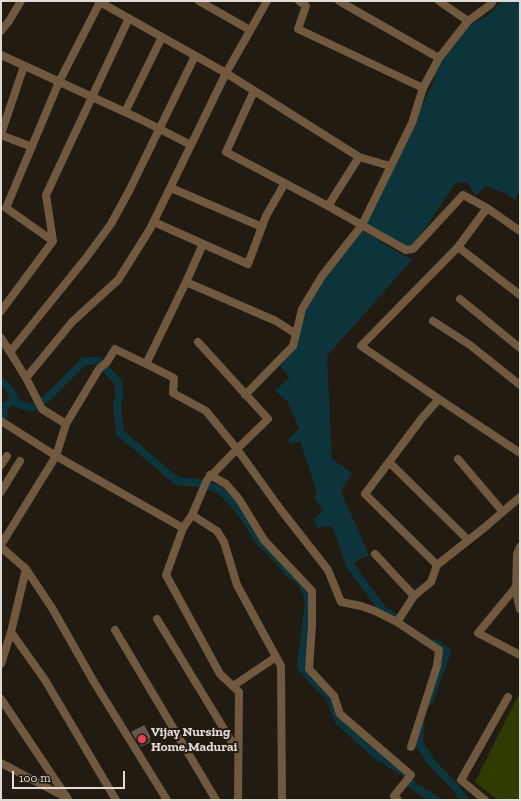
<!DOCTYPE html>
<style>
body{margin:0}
#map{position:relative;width:521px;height:801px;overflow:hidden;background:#221b11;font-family:"Zilla Slab",serif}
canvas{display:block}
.frame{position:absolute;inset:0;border:2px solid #e1dbd5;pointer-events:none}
.scale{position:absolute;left:12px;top:771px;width:113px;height:18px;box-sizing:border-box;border:2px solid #e1dbd5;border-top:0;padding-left:5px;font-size:12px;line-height:14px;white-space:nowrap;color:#e1dbd5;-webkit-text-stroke:3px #221b11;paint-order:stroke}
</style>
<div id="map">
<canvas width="521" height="801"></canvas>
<div class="frame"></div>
<div class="scale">100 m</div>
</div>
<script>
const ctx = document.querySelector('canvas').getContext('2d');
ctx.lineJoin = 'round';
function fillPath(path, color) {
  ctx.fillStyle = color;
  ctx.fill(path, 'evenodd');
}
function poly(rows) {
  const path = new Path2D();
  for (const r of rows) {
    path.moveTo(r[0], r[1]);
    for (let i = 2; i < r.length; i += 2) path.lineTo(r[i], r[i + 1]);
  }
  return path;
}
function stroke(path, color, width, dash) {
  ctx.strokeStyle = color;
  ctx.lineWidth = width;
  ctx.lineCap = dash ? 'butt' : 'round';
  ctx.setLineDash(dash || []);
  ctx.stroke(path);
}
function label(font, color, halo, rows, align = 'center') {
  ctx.font = font + ' "Zilla Slab",serif';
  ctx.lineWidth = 4;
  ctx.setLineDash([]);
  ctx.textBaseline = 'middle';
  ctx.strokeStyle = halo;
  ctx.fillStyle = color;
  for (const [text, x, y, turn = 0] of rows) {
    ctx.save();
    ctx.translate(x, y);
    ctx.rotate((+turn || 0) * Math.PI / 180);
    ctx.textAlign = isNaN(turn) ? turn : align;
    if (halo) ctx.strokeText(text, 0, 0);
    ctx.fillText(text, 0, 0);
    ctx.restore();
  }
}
fillPath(poly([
 [520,692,520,800,498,800,475,782]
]), '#2e3b01');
fillPath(poly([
 [501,1,520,1,520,191,515,200,505,193,485,186,476,196,467,182,455,183,422,233,410,247,402,245,383,236,380,242,412,260,327,356,332,459,352,473,341,491,369,555,350,565,341,539,333,527,326,526,318,528,314,519,323,511,314,497,317,492,300,441,291,444,288,440,299,428,288,402,275,391,289,378,280,365,296,347,303,310,326,275,361,230,374,237,365,220,433,84,437,67,465,28,487,16]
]), '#0c343a');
stroke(poly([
 [1,381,8,387,18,404,32,408,46,399,84,361,98,361,118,382,120,395,117,404,120,433,177,481,198,483,219,489,231,501,245,518,259,541,277,559,289,573,300,581,306,591,309,601,301,667,318,686,329,696,339,721,375,754,404,772,412,785,436,800],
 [1,418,3,416,5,406,15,399],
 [337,528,350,565,383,610,396,618],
 [429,702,447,652,435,643],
 [421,726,419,731,419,743,431,762,457,789,465,800]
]), '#0c343a', 8);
stroke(poly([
 [98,1,226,73,359,157,328,206],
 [199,1,250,30],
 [299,1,306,6,298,29,423,88,439,58,468,21,490,5,493,1],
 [339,1,439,58],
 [439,1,468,21],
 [1,31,9,21,21,1],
 [1,55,140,119,191,145,150,229,118,280,72,322,26,378,42,409,66,424],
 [254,91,226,152,328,206,406,250,413,249,463,195,487,208],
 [125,112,162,37],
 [1,134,24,66],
 [1,135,32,147],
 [191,145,226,73,267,1],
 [359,157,390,166],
 [171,188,262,227],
 [154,222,248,264,266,216,285,183],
 [53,241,6,208,59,82,100,2],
 [458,247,487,208,520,231],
 [186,282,203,244],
 [460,299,520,348],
 [1,311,53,241,46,195,129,18],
 [433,321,470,345,520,385],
 [296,334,302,309,322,276,362,225,412,123,423,88],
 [1,338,10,352],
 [198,342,268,419,237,449,281,510,328,570,341,602,361,606,375,611,397,622],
 [146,364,174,378,173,393,206,411,237,449,207,480,192,515,183,528,166,575,220,674,239,692,238,800],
 [26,378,10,352,86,258,111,224,129,191,195,56],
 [439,399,361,346,458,247,520,295],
 [1,421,56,456,183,528],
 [458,459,503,512],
 [389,462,468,540],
 [1,465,7,456],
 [210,475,226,484,239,499,264,540,312,591,312,626,309,669,334,696,340,714,411,775,394,796,398,800],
 [1,492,20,461],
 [192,515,217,531,224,542,237,585,281,666,282,800],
 [1,545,56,456,66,424,99,369,107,362,115,349,146,364,186,282,276,321,296,334,293,346,245,395],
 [1,547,26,569,11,632,1,664],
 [520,547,517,554,516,592,520,609],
 [375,554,414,596,431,582,437,565,484,528,520,497],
 [437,565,365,494,422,418,439,399,520,453],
 [26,569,52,608,94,682,167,800],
 [516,587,478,633,520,655],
 [157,619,238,752],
 [115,630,216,800],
 [11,632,45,680,116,800],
 [233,686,276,657],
 [1,699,68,799],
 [411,747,437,666,439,650,397,622,414,596],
 [1,763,67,798],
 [485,800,461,780,508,697]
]), '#70593e', 8);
fillPath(poly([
 [132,732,150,737,151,742,141,747,134,736]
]), '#50473d');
const building = poly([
 [144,726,150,737,139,743,132,732,144,726]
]);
fillPath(building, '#60574e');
stroke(building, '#746c63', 1);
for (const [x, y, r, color] of [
 [142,739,5,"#e0444e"]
]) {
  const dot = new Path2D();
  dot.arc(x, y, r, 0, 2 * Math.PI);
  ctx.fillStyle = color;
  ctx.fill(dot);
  stroke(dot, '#221b11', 1.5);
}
label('bold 13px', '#e1dbd5', '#221b11', [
 ["Vijay Nursing",151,732],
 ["Home,Madurai",151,747]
], 'left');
</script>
